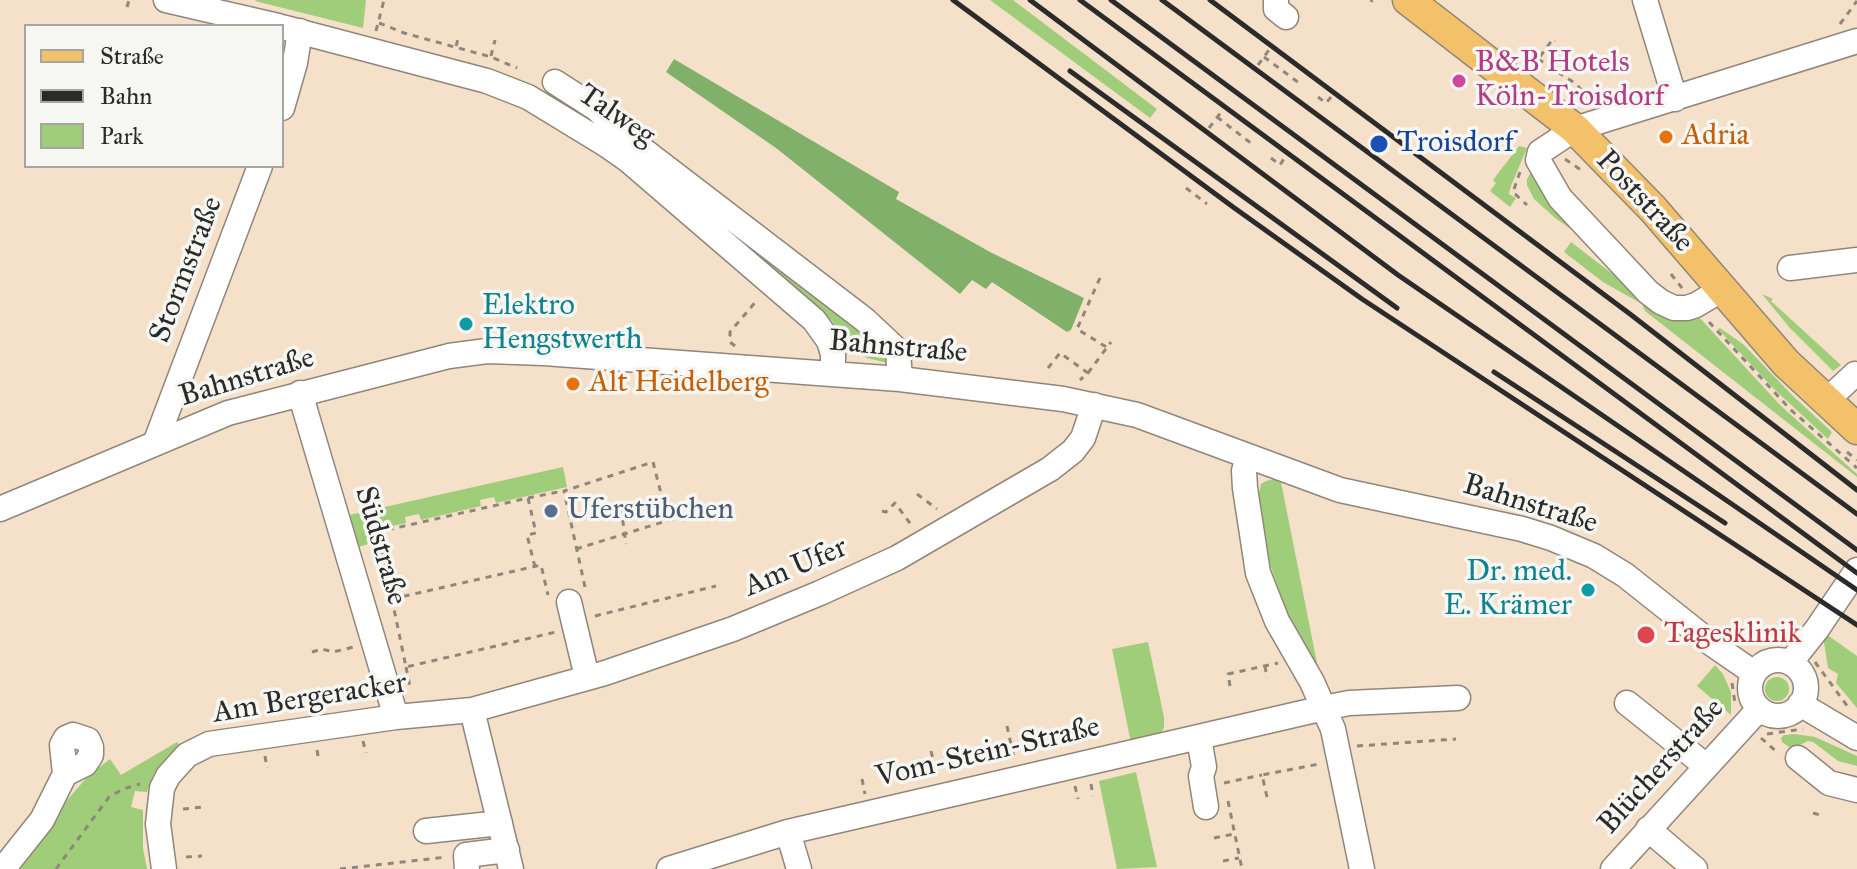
<!DOCTYPE html>
<meta charset="utf-8">
<style>
body{margin:0}
#map{position:relative;width:1857px;height:869px;overflow:hidden;background:#f5e1c9;font-family:"IM FELL Great Primer",serif}
canvas{display:block}
.legend{position:absolute;left:24px;top:24px;width:260px;height:144px;box-sizing:border-box;background:#f6f6f2;border:2px solid #a5a5a2;margin:0;padding:10px 14px;list-style:none;font-size:24px;color:#2b2b2b}
.legend li{display:flex;align-items:center;gap:16px;height:40px}
.legend b{width:40px;border:2px solid #a5a5a2}
</style>
<div id="map">
<canvas width="1857" height="869"></canvas>
<ul class="legend">
<li><b style="height:10px;background:#f4c16b"></b>Straße</li>
<li><b style="height:10px;background:#2b2b2b"></b>Bahn</li>
<li><b style="height:22px;background:#a0cd7a"></b>Park</li>
</ul>
</div>
<script>
const ctx = document.querySelector('canvas').getContext('2d');
ctx.lineJoin = 'round';
function fillPath(path, color) {
  ctx.fillStyle = color;
  ctx.fill(path, 'evenodd');
}
function poly(rows) {
  const path = new Path2D();
  for (const r of rows) {
    if (r.length === 3) {
      path.moveTo(r[0] + r[2], r[1]);
      path.arc(r[0], r[1], r[2], 0, 2 * Math.PI);
      continue;
    }
    path.moveTo(r[0], r[1]);
    for (let i = 2; i < r.length; i += 2) path.lineTo(r[i], r[i + 1]);
  }
  return path;
}
function stroke(path, color, width, dash) {
  ctx.strokeStyle = color;
  ctx.lineWidth = width;
  ctx.lineCap = dash ? 'butt' : 'round';
  ctx.setLineDash(dash || []);
  ctx.stroke(path);
}
function label(font, color, halo, rows, align = 'center') {
  ctx.font = font + ' "IM FELL Great Primer",serif';
  ctx.lineWidth = 7;
  ctx.setLineDash([]);
  ctx.textBaseline = 'middle';
  ctx.strokeStyle = halo;
  ctx.fillStyle = color;
  for (const [text, x, y, turn = 0] of rows) {
    ctx.save();
    ctx.translate(x, y);
    ctx.rotate((+turn || 0) * Math.PI / 180);
    ctx.textAlign = isNaN(turn) ? turn : align;
    if (halo) ctx.strokeText(text, 0, 0);
    ctx.fillText(text, 0, 0);
    ctx.restore();
  }
}
fillPath(poly([
 [256,0,366,0,363,28,255,1],
 [990,0,1013,0,1157,109,1150,118],
 [604,121,873,336,892,364,867,358,846,346,832,321,821,311,725,230],
 [1519,146,1527,148,1511,186,1509,194,1516,198,1510,207,1490,191,1496,183,1493,180],
 [1534,167,1586,240,1555,218,1534,199,1527,185,1527,179],
 [1571,242,1671,319,1681,321,1698,316,1780,405,1857,474,1857,477,1645,311,1642,304,1603,282,1564,252],
 [1762,294,1773,299,1771,301,1841,365,1833,371,1789,327],
 [1720,328,1743,344,1793,396,1832,432,1828,439,1774,389,1718,329],
 [563,467,567,487,496,503,494,497,480,500,481,506,421,520,419,514,405,517,406,523,375,530,377,541,359,547,349,515],
 [1275,479,1281,482,1318,668,1286,612,1270,564,1259,494,1261,484,1266,481],
 [1826,634,1857,656,1857,708,1836,683,1838,674,1828,668,1824,643],
 [1148,642,1164,717,1164,727,1160,736,1131,743,1112,649],
 [1715,665,1723,674,1731,692,1731,715,1697,686],
 [1777,689,12],
 [1795,734,1815,737,1857,756,1857,766,1838,761,1813,742,1808,741,1792,749,1782,742,1781,738,1784,735],
 [177,742,180,746,154,773,147,792,135,791,131,807,143,810,143,848,147,869,15,869,62,806,88,776,110,759,121,775],
 [1136,772,1157,867,1117,869,1099,781]
]), '#a0cd7a');
fillPath(poly([
 [674,59,899,192,896,199,990,252,1084,298,1071,330,1067,332,992,282,986,289,972,280,960,294,776,148,666,72]
]), '#80b06a');
const minor = poly([
 [166,0,278,26],
 [1276,0,1276,9,1286,17],
 [1645,0,1675,99],
 [282,27,487,81,528,97,605,144,628,160,814,320,829,341,833,354,833,374],
 [555,82,597,109,621,133,865,320,898,351,900,379],
 [282,108,295,63,300,31],
 [1790,268,1857,260],
 [1721,290,1696,305,1687,308,1674,308,1661,302,1648,292,1560,198,1538,160,1540,152,1575,129,1857,41],
 [300,393,396,717],
 [1825,402,1855,374],
 [156,441,260,166],
 [1248,456,1244,471,1245,488,1258,573,1277,621,1312,682,1333,729,1362,869],
 [0,509,228,413,449,356,487,351,544,353,900,379,1063,399,1137,415,1340,490,1522,529,1551,538,1594,556,1625,575,1712,644,1754,673],
 [569,602,587,677],
 [1778,688,28],
 [1790,663,1817,629,1857,570],
 [1627,703,1706,766],
 [1800,704,1857,738],
 [472,710,511,869],
 [73,735,88,740,91,747,91,755,85,764,65,774,62,745,66,738,73,735],
 [1199,738,1204,767,1201,776,1206,807],
 [1798,758,1829,783,1857,790],
 [1648,829,1695,869],
 [426,831,500,823],
 [788,832,799,869],
 [3,869,42,820,65,774],
 [164,869,158,824,162,788,168,776,187,755,209,744,396,717,472,710,605,673,733,629,820,593,897,558,1050,469,1073,451,1083,438,1094,405],
 [467,869,466,855,507,850],
 [669,869,788,832,1324,708,1349,703,1458,698],
 [1613,869,1759,709]
]);
const major = poly([
 [1408,0,1575,129,1653,209,1786,363,1857,429]
]);
stroke(minor, '#90867a', 27);
stroke(major, '#90867a', 33);
stroke(poly([
 [1371,2,1372,0],
 [127,7,129,0],
 [379,23,404,33,491,57,517,68],
 [1840,24,1857,1],
 [376,31,384,0],
 [456,46,459,36],
 [491,56,495,40],
 [1264,57,1299,83],
 [1538,59,1576,84,1587,96,1591,97,1601,90],
 [1258,65,1269,50],
 [1533,66,1553,39,1555,41],
 [1318,97,1326,103,1331,97],
 [1217,117,1252,144],
 [1209,128,1222,111],
 [1271,158,1280,165,1285,157],
 [1565,159,1581,170],
 [1520,172,1513,192,1527,205],
 [1186,188,1207,204],
 [1671,274,1682,288],
 [1100,278,1077,329,1108,348],
 [1709,322,1791,410,1857,468],
 [735,346,730,342,730,332,758,299],
 [1048,368,1060,353,1088,373,1080,380],
 [1088,373,1111,342],
 [1847,452,1857,460],
 [917,494,937,509],
 [528,498,563,491],
 [621,508,626,544],
 [882,511,886,512,895,503,912,526],
 [823,548,821,553,824,560,832,557,834,563],
 [576,549,676,518,683,520,693,518],
 [535,567,527,535,536,533,528,498,378,532,406,667,556,632],
 [585,587,564,491,653,462,668,521],
 [392,599,541,565,548,595],
 [595,616,716,586],
 [1737,635,1781,641],
 [312,652,322,649,333,652,354,647],
 [1815,662,1848,707],
 [1265,666,1267,678],
 [406,667,410,687],
 [1732,683,1735,703],
 [1230,686,1228,674,1278,663],
 [1007,726,1014,758],
 [1071,728,1078,742],
 [1767,734,1803,729],
 [1761,738,1779,754],
 [363,741,366,753],
 [1357,746,1456,739],
 [317,750,319,761],
 [931,751,937,775],
 [265,756,267,768],
 [862,779,865,794],
 [1224,783,1262,775],
 [1091,784,1093,796],
 [1075,786,1078,799],
 [1267,797,1262,775,1319,764],
 [1228,801,1242,869],
 [183,809,203,807],
 [1813,813,1820,815],
 [1214,838,1234,834],
 [186,857,202,856],
 [1223,861,1239,858],
 [56,869,109,797,123,789,140,784],
 [340,869,447,857]
]), '#90867a', 3, [6, 6]);
stroke(minor, '#fff', 24);
stroke(major, '#f4c16b', 30);
stroke(poly([
 [953,0,1233,207,1362,299,1857,625],
 [1030,0,1398,275,1857,590],
 [1080,0,1857,573],
 [1111,0,1857,550],
 [1162,0,1857,514],
 [1210,0,1630,314,1857,490],
 [1070,71,1397,308],
 [1494,372,1725,523]
]), '#2b2b2b', 5);
for (const [x, y, r, color] of [
 [1459,81,8,"#d1479c"],
 [1666,137,8,"#e8710a"],
 [1379,144,10,"#1a4fb4"],
 [466,324,8,"#0f9aa8"],
 [573,384,8,"#e8710a"],
 [551,511,8,"#5c6f8a"],
 [1588,590,8,"#0f9aa8"],
 [1646,635,10,"#e0444e"]
]) {
  const dot = new Path2D();
  dot.arc(x, y, r, 0, 2 * Math.PI);
  ctx.fillStyle = color;
  ctx.fill(dot);
  stroke(dot, '#f6f6f2', 3);
}
label('30px', '#b23c85', '#f6f6f2', [
 ["B&B Hotels",1475,64],
 ["Köln-Troisdorf",1475,98]
], 'left');
label('30px', '#2b2b2b', '#f6f6f2', [
 ["Talweg",616,116,34],
 ["Poststraße",1644,202,47],
 ["Stormstraße",187,270,-69],
 ["Bahnstraße",898,348,5],
 ["Bahnstraße",247,378,-17],
 ["Bahnstraße",1530,505,17],
 ["Südstraße",380,546,74],
 ["Am Ufer",796,568,-23],
 ["Am Bergeracker",310,699,-9],
 ["Vom-Stein-Straße",988,753,-13],
 ["Blücherstraße",1662,767,-48]
]);
label('30px', '#c56008', '#f6f6f2', [
 ["Adria",1682,137],
 ["Alt Heidelberg",589,384]
], 'left');
label('30px', '#164399', '#f6f6f2', [
 ["Troisdorf",1397,144]
], 'left');
label('30px', '#0d838f', '#f6f6f2', [
 ["Elektro",482,307],
 ["Hengstwerth",482,341],
 ["Dr. med.",1572,573,"right"],
 ["E. Krämer",1572,607,"right"]
], 'left');
label('30px', '#4e5e75', '#f6f6f2', [
 ["Uferstübchen",567,511]
], 'left');
label('30px', '#be3a42', '#f6f6f2', [
 ["Tagesklinik",1664,635]
], 'left');
</script>
